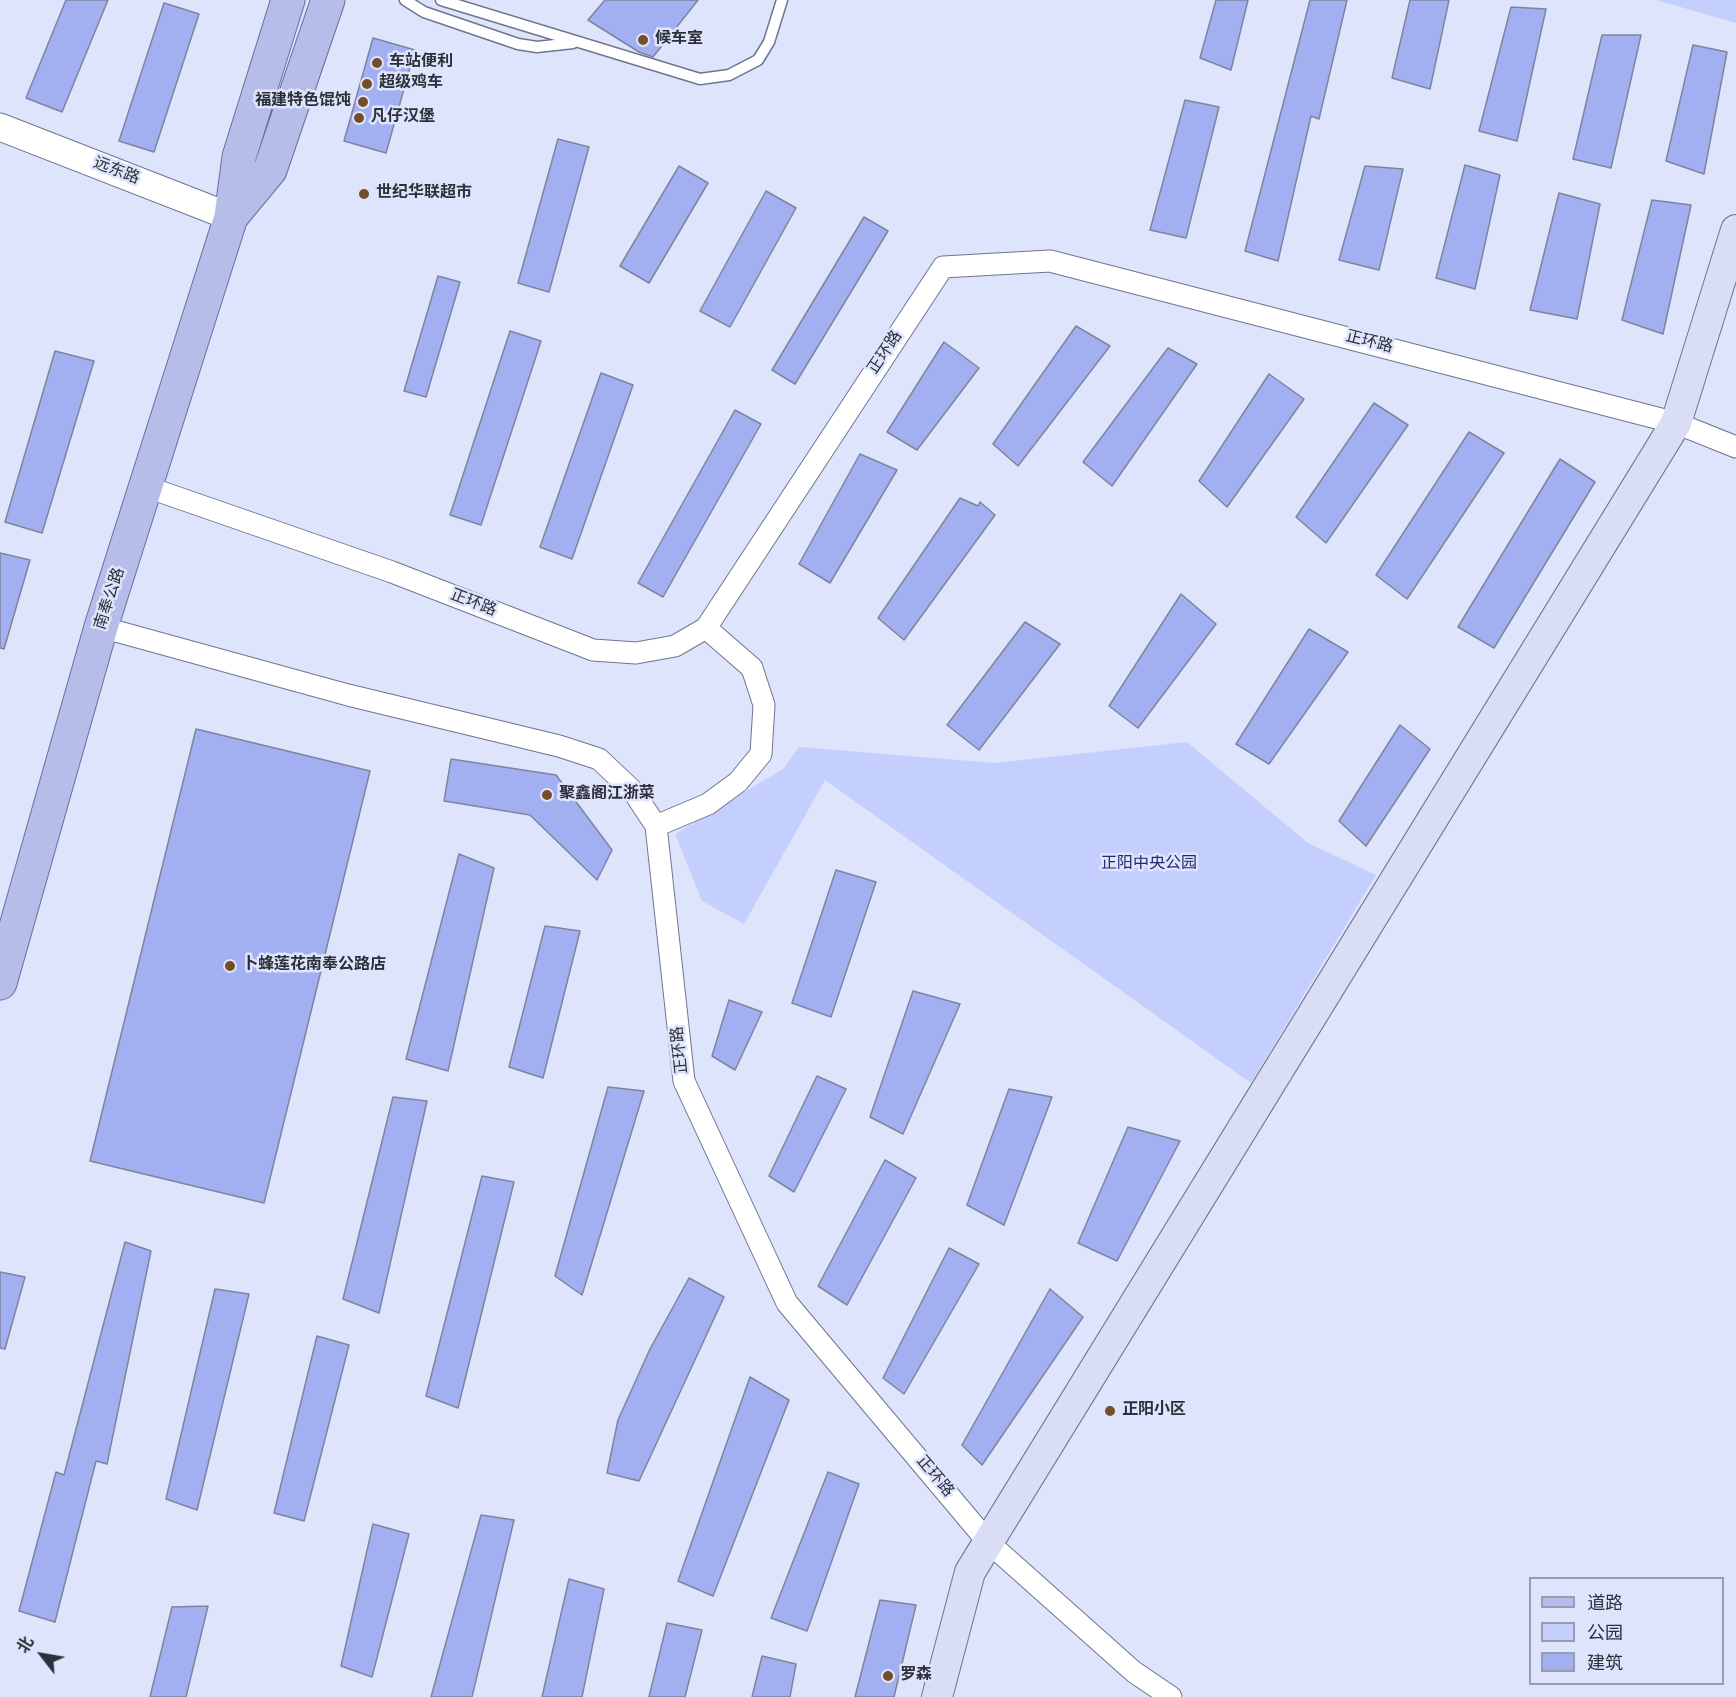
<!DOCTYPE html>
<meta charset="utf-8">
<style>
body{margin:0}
#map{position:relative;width:1736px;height:1697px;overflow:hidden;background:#dee4fb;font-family:Overpass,"Noto Sans SC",sans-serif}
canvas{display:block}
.legend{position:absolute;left:1529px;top:1577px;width:195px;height:108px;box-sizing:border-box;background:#dee4fb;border:2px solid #979cae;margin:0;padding:8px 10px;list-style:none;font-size:18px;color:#2d303a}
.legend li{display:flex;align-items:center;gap:12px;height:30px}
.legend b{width:30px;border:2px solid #979cae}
.north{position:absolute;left:12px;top:1625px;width:60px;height:60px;-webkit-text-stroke:4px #dee4fb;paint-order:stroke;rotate:301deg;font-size:16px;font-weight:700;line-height:24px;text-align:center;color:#2d303a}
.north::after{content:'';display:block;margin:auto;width:21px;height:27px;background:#2d303a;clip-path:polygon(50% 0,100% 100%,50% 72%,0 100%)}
</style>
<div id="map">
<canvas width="1736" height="1697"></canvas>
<ul class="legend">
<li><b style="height:8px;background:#b5bde8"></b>道路</li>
<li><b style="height:16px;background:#c5cffd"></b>公园</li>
<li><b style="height:16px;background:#a2b0f2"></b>建筑</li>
</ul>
<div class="north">北</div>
</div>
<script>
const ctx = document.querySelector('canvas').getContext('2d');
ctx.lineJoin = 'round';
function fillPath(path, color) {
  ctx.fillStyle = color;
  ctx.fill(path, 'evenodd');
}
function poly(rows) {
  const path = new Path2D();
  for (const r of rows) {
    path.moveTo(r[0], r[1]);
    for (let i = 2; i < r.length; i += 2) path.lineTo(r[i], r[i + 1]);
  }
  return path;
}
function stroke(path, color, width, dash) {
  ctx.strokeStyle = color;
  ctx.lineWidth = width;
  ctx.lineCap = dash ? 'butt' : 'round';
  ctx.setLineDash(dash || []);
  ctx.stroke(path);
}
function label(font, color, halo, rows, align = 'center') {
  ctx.font = font + ' Overpass,"Noto Sans SC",sans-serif';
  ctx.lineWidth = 5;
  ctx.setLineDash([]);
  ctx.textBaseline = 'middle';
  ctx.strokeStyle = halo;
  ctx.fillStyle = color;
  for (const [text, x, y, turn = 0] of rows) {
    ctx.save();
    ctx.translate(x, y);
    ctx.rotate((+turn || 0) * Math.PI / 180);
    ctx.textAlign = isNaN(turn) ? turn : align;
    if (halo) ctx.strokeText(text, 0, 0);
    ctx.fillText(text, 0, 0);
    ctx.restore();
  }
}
fillPath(poly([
 [1656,0,1736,0,1736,23],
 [1187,742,1308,843,1376,875,1251,1083,825,780,744,924,702,901,675,834,783,769,799,747,995,763]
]), '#c5cffd');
const building = poly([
 [66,0,108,0,62,112,26,98,66,0],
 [605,0,698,0,653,57,639,52,588,20,605,0],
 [1216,0,1248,0,1231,70,1200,58,1216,0],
 [1310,0,1347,0,1319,119,1311,116,1278,261,1245,251,1310,0],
 [1410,0,1449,0,1430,89,1392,78,1410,0],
 [164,3,199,14,154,152,119,141,164,3],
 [1511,7,1546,9,1517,141,1479,131,1511,7],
 [1602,35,1641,35,1611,168,1573,159,1602,35],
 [373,38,415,50,386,153,344,141,373,38],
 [1693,45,1727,52,1704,174,1666,161,1693,45],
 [1185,100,1219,107,1186,238,1150,230,1185,100],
 [558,139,589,147,549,292,518,283,558,139],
 [1465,165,1500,175,1475,289,1436,278,1465,165],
 [679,166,708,183,649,283,620,266,679,166],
 [1365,166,1403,169,1379,270,1339,260,1365,166],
 [766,191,796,208,730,327,700,311,766,191],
 [1559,193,1600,204,1577,319,1530,310,1559,193],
 [1652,200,1691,205,1663,334,1622,320,1652,200],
 [864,217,888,231,795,384,772,370,864,217],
 [438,276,460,282,426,397,404,391,438,276],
 [1076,326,1110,346,1018,466,993,444,1076,326],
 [510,331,541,341,481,525,450,515,510,331],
 [944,342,979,368,917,450,887,432,944,342],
 [1168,348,1197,364,1112,486,1083,462,1168,348],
 [55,351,94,361,42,533,5,522,55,351],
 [601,373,633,385,572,559,540,547,601,373],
 [1269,374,1304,399,1227,507,1199,481,1269,374],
 [1374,403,1408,425,1326,543,1296,517,1374,403],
 [735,410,761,424,663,597,638,583,735,410],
 [1469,432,1504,453,1407,599,1376,575,1469,432],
 [860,454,897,470,830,583,799,564,860,454],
 [1560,459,1595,482,1494,648,1458,627,1560,459],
 [960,498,978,506,980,502,995,515,904,640,878,618,960,498],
 [0,553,30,560,4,649,0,648,0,553],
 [1181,594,1216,624,1138,728,1109,706,1181,594],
 [1025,622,1060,644,979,750,947,725,1025,622],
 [1309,629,1348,652,1269,764,1236,744,1309,629],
 [1400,725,1430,749,1366,846,1339,821,1400,725],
 [196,729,370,771,264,1203,90,1161,196,729],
 [451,759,556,775,612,850,597,880,530,815,444,801,451,759],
 [459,854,494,868,448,1071,406,1059,459,854],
 [836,870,876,882,831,1017,792,1003,836,870],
 [545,926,580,931,543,1078,509,1067,545,926],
 [913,991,960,1004,903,1134,870,1117,913,991],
 [729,1000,762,1012,735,1070,712,1056,729,1000],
 [817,1076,846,1089,794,1192,769,1176,817,1076],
 [608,1087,644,1091,582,1295,555,1276,608,1087],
 [1009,1089,1052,1097,1004,1225,967,1205,1009,1089],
 [393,1097,427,1101,379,1313,343,1299,393,1097],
 [1128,1127,1180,1141,1117,1261,1078,1243,1128,1127],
 [885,1160,916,1178,847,1305,818,1286,885,1160],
 [482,1176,514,1182,458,1408,426,1396,482,1176],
 [125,1242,151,1251,107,1464,96,1461,55,1622,19,1611,56,1472,64,1475,125,1242],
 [949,1248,979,1264,904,1394,883,1378,949,1248],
 [0,1272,25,1277,5,1349,0,1348,0,1272],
 [689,1278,724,1297,639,1481,607,1473,618,1420,650,1349,689,1278],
 [215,1289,249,1294,197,1510,166,1499,215,1289],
 [1050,1289,1083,1317,982,1465,962,1445,1050,1289],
 [317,1336,349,1345,304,1521,274,1513,317,1336],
 [750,1377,789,1400,713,1596,678,1581,750,1377],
 [828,1472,859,1484,807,1631,771,1618,828,1472],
 [481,1515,514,1520,472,1697,431,1697,481,1515],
 [373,1524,409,1534,372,1677,341,1666,373,1524],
 [569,1579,604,1589,582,1697,542,1697,569,1579],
 [880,1600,916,1605,894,1697,855,1697,880,1600],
 [208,1606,186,1697,150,1697,172,1607,208,1606],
 [667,1623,702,1630,685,1697,649,1697,667,1623],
 [762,1656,796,1664,790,1697,752,1697,762,1656]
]);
fillPath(building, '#a2b0f2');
stroke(building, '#7e849e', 1.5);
const service = poly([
 [405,0,424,12,518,44,537,47,573,43],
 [441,0,700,79,729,75,758,60,769,42,782,0]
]);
const minor = poly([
 [147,487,392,572,593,650,636,653,675,646,706,628,943,267,1050,261,1676,423,1736,447],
 [101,627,348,695,559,746,599,759,633,791,656,826,684,1081,787,1303,988,1542,1134,1672,1171,1697],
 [656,826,708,804,738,782,761,754,764,705,752,668,706,628]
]);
const tertiary = poly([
 [0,127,231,217]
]);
const secondary = poly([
 [937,1697,970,1572,1676,423,1736,230]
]);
const primary = poly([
 [231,217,270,170,328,0],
 [0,983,101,627,231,217,239,157,288,0]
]);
stroke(service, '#6f758e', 13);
stroke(minor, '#6f758e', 23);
stroke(tertiary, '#6f758e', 29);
stroke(secondary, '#6f758e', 32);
stroke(primary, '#656fa1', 35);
stroke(service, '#fff', 10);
stroke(minor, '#fff', 21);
stroke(tertiary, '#fff', 27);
stroke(secondary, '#dadef4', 30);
stroke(primary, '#b5bde8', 33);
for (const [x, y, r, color] of [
 [643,40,6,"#734e29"],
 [377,63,6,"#734e29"],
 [367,84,6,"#734e29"],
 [363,102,6,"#734e29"],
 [359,118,6,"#734e29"],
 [364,194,6,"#734e29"],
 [547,795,6,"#734e29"],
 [230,966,6,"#734e29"],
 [1110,1411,6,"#734e29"],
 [888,1676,6,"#734e29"]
]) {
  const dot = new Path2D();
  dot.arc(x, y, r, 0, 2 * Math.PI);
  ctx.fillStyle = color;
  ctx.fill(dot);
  stroke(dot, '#dee4fb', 2);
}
label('bold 16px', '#2d303a', '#dee4fb', [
 ["候车室",655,40],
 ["车站便利",389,63],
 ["超级鸡车",379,84],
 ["福建特色馄饨",351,102,"right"],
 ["凡仔汉堡",371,118],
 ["世纪华联超市",376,194],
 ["聚鑫阁江浙菜",559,795],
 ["卜蜂莲花南奉公路店",242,966],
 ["正阳小区",1122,1411],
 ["罗森",900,1676]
], 'left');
label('16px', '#2d303a', '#dee4fb', [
 ["远东路",116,172,21],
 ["正环路",1369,343,14],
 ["正环路",886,353,-56],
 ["南奉公路",111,599,-72],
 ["正环路",473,604,21],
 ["正环路",681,1050,-96],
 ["正环路",934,1477,50]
]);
label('16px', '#252873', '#dee4fb', [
 ["正阳中央公园",1149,865]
]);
</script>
